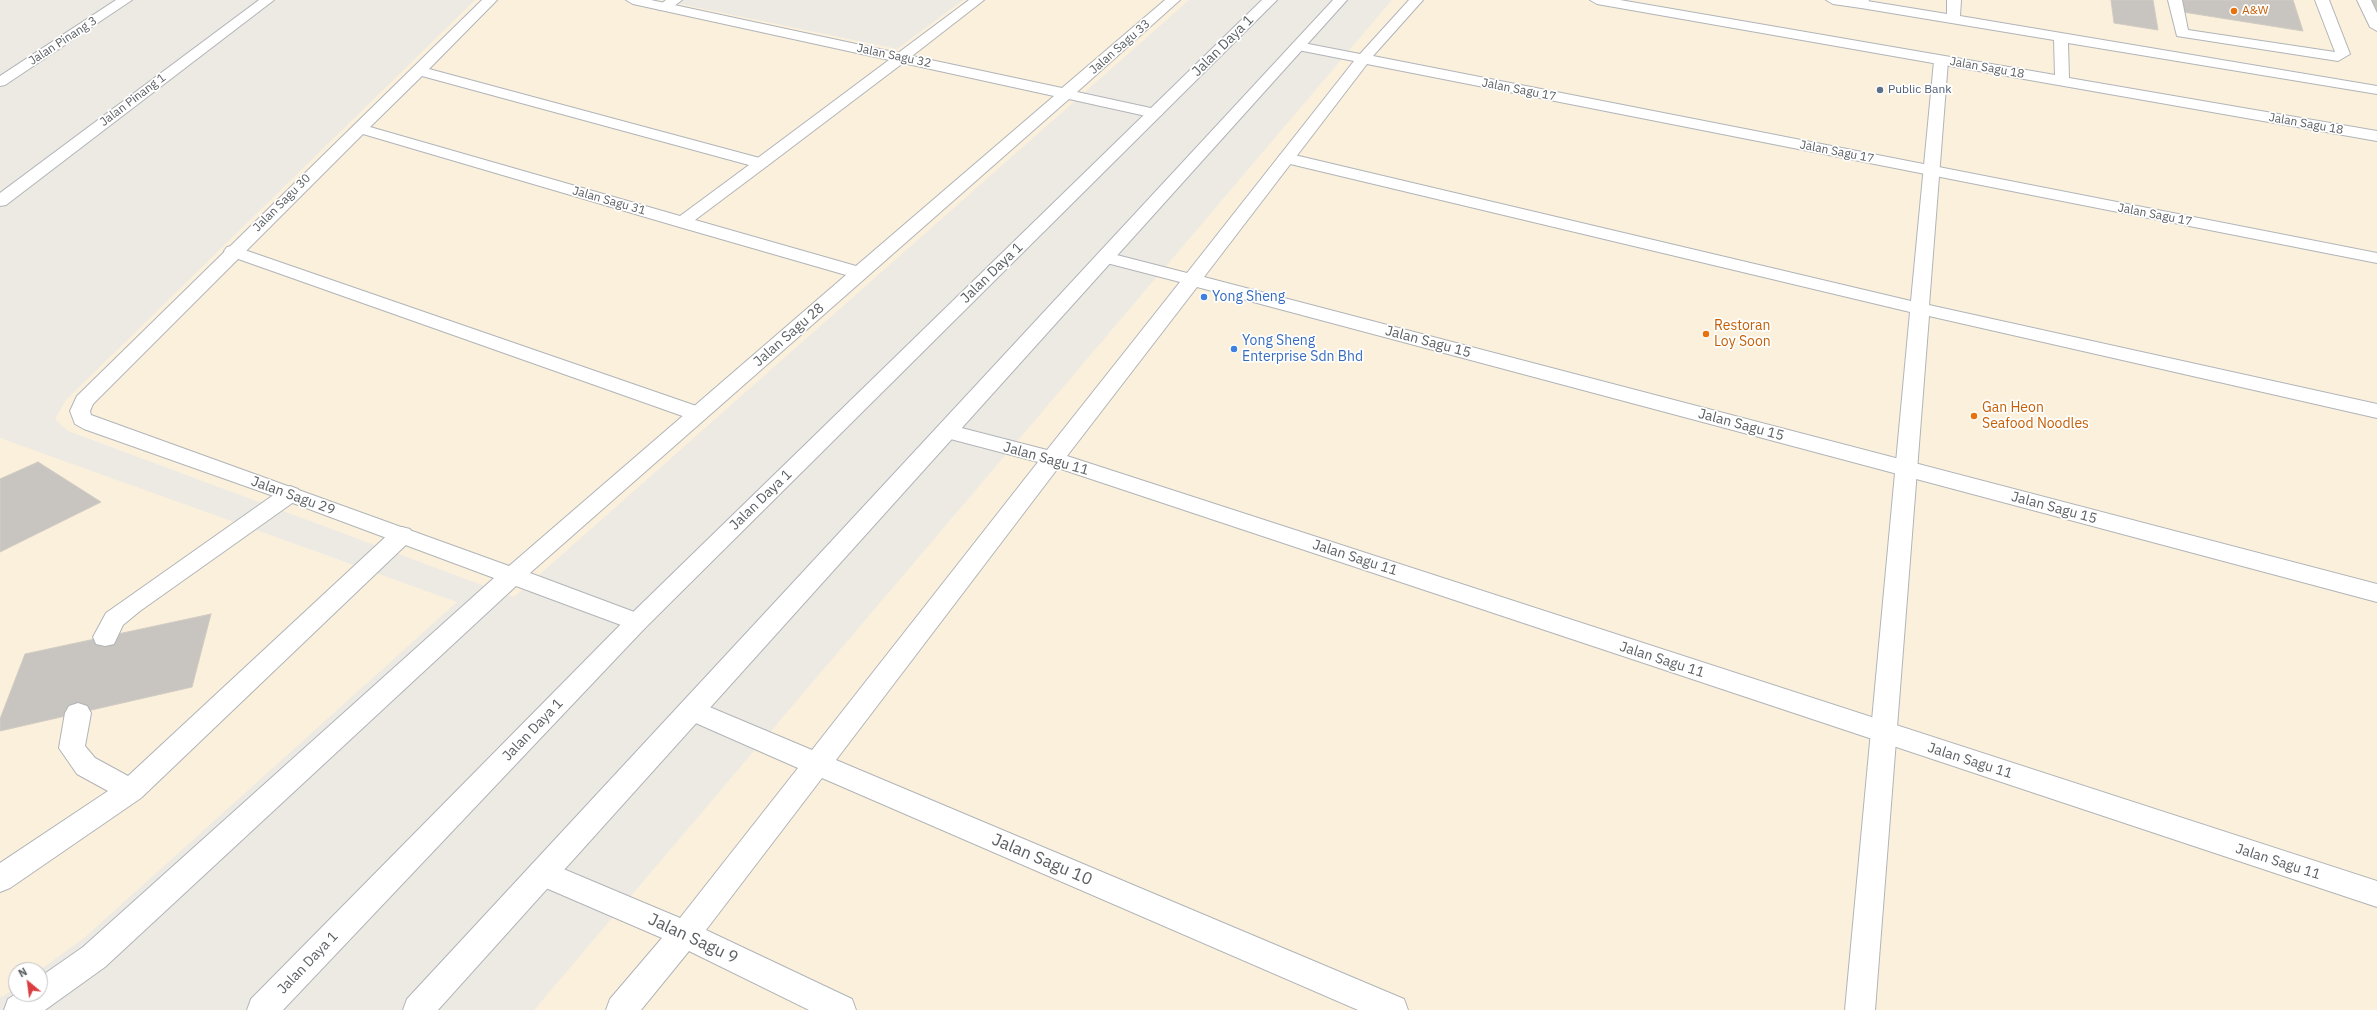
<!DOCTYPE html>
<style>
body{margin:0}
#map{position:relative;width:2377px;height:1010px;overflow:hidden;background:#edeae4;font-family:"IBM Plex Sans",sans-serif}
canvas{display:block}
.north{position:absolute;left:8px;top:962px;width:40px;height:40px;box-sizing:border-box;background:#fff;border:1px solid #bebfc1;border-radius:50%;rotate:331deg;font-size:11px;font-weight:700;line-height:16px;text-align:center;color:#5c6063}
.north::after{content:'';display:block;margin:auto;width:14px;height:18px;background:#d93e41;clip-path:polygon(50% 0,100% 100%,50% 72%,0 100%)}
</style>
<div id="map">
<canvas width="2377" height="1010"></canvas>
<div class="north">N</div>
</div>
<script>
const ctx = document.querySelector('canvas').getContext('2d');
ctx.lineJoin = 'round';
function fillPath(path, color) {
  ctx.fillStyle = color;
  ctx.fill(path, 'evenodd');
}
function poly(rows) {
  const path = new Path2D();
  for (const r of rows) {
    path.moveTo(r[0], r[1]);
    for (let i = 2; i < r.length; i += 2) path.lineTo(r[i], r[i + 1]);
  }
  return path;
}
function stroke(path, color, width, dash) {
  ctx.strokeStyle = color;
  ctx.lineWidth = width;
  ctx.lineCap = dash ? 'butt' : 'round';
  ctx.setLineDash(dash || []);
  ctx.stroke(path);
}
function label(font, color, halo, rows, align = 'center') {
  ctx.font = font + ' "IBM Plex Sans",sans-serif';
  ctx.lineWidth = 3.5;
  ctx.setLineDash([]);
  ctx.textBaseline = 'middle';
  ctx.strokeStyle = halo;
  ctx.fillStyle = color;
  for (const [text, x, y, turn = 0] of rows) {
    ctx.save();
    ctx.translate(x, y);
    ctx.rotate((+turn || 0) * Math.PI / 180);
    ctx.textAlign = isNaN(turn) ? turn : align;
    if (halo) ctx.strokeText(text, 0, 0);
    ctx.fillText(text, 0, 0);
    ctx.restore();
  }
}
fillPath(poly([
 [475,0,661,0,897,49,963,0,1189,0,514,597,68,431,55,419,66,400],
 [1392,0,2377,0,2377,1010,534,1010],
 [0,438,457,602,84,938,40,970,16,970,16,988,0,998]
]), '#faf0db');
const building = poly([
 [2111,0,2153,0,2158,30,2114,23,2111,0],
 [2180,0,2293,0,2303,31,2183,12,2180,0],
 [2370,0,2377,0,2377,17,2370,0],
 [38,462,101,502,0,552,0,479,38,462],
 [211,614,192,687,0,731,0,719,25,654,211,614]
]);
fillPath(building, '#c8c5c0');
stroke(building, '#d1cbc3', 1);
const service = poly([
 [259,0,274,0,6,205,0,206,0,193,259,0],
 [666,0,682,0,669,10,659,10,657,7,666,0],
 [1826,0,1869,0,1866,7,1861,8,1833,4,1826,0],
 [2168,0,2182,0,2188,30,2335,52,2315,0,2329,0,2350,54,2338,61,2177,36,2168,0],
 [2357,0,2371,0,2377,13,2377,31,2370,27,2357,0],
 [902,53,909,57,907,60,767,166,755,166,753,163,755,160,897,54,902,53],
 [1941,57,1948,61,1929,305,2377,404,2377,418,1929,316,1875,1010,1845,1010,1910,312,1286,163,1280,161,1278,158,1280,155,1286,153,1911,301,1934,61,1941,57],
 [233,246,705,409,708,414,705,419,698,421,691,419,227,255,224,251,227,247,233,246],
 [290,486,298,489,301,494,298,499,140,611,123,625,114,644,105,646,96,644,93,637,106,613,282,489,290,486],
 [402,527,410,529,413,535,410,541,141,798,10,888,0,892,0,863,108,791,77,774,59,748,65,713,69,706,78,703,87,706,91,713,85,746,95,758,128,776,394,529,402,527]
]);
const minor = poly([
 [116,0,132,0,5,85,0,86,0,76,116,0],
 [482,0,497,0,429,69,767,160,769,163,767,166,695,220,856,266,1054,96,633,4,626,0,651,0,898,53,969,0,984,0,912,56,1062,88,1165,0,1180,0,1077,92,1160,110,1163,113,1160,116,1155,118,1069,99,530,573,645,616,649,622,645,628,637,631,629,628,516,586,105,967,45,1010,4,1010,8,999,16,994,40,994,40,977,83,947,494,578,282,499,84,429,75,424,70,411,77,396,482,0],
 [422,76,749,165,680,216,370,127,422,76],
 [363,134,676,226,846,275,509,566,91,415,90,411,93,404,363,134],
 [1409,0,1423,0,1373,56,2377,253,2377,263,1367,64,1204,277,2377,584,2377,602,1197,287,1067,456,2377,881,2377,907,1058,468,836,760,1404,999,1408,1010,1358,1010,822,778,706,930,852,999,856,1010,809,1010,689,951,641,1010,606,1010,610,999,662,938,532,882,528,873,532,864,542,860,680,918,798,768,682,717,678,710,682,703,691,700,700,703,812,750,1038,462,939,436,936,431,939,426,946,424,1047,450,1180,282,1099,261,1096,257,1099,253,1105,252,1187,273,1354,61,1293,49,1291,46,1293,43,1298,42,1360,54,1409,0],
 [1590,0,1620,0,2055,75,2054,40,1861,8,1854,4,1861,0,1947,14,1947,0,1961,0,1960,16,2377,86,2377,94,2068,43,2069,78,2377,131,2377,141,1597,4,1590,0]
]);
const secondary = poly([
 [1262,0,1277,0,645,628,283,1010,247,1010,251,999,629,616,1262,0],
 [1333,0,1347,0,438,1010,403,1010,407,999,1333,0]
]);
stroke(service, '#b1b4b8', 2);
stroke(minor, '#b1b4b8', 2);
stroke(secondary, '#b0b4b7', 2);
fillPath(service, '#fff');
fillPath(minor, '#fff');
fillPath(secondary, '#fff');
for (const [x, y, r, color] of [
 [2234,11,4,"#e8710a"],
 [1880,90,4,"#5c6f8a"],
 [1204,297,4,"#3f7fe0"],
 [1706,334,4,"#e8710a"],
 [1234,349,4,"#3f7fe0"],
 [1974,416,4,"#e8710a"]
]) {
  const dot = new Path2D();
  dot.arc(x, y, r, 0, 2 * Math.PI);
  ctx.fillStyle = color;
  ctx.fill(dot);
  stroke(dot, '#fff', 1.5);
}
label('12px', '#c56008', '#fff', [
 ["A&W",2242,11]
], 'left');
label('12px', '#5c6063', '#fff', [
 ["Jalan Pinang 3",63,41,-33],
 ["Jalan Sagu 33",1120,47,-41],
 ["Jalan Sagu 32",894,56,12],
 ["Jalan Sagu 18",1987,68,10],
 ["Jalan Sagu 17",1519,90,11],
 ["Jalan Pinang 1",133,100,-37],
 ["Jalan Sagu 18",2306,124,10],
 ["Jalan Sagu 17",1837,152,11],
 ["Jalan Sagu 31",609,201,16],
 ["Jalan Sagu 30",282,203,-45],
 ["Jalan Sagu 17",2155,215,11]
]);
label('12px', '#4e5e75', '#fff', [
 ["Public Bank",1888,90]
], 'left');
label('14px', '#5c6063', '#fff', [
 ["Jalan Daya 1",1223,46,-45],
 ["Jalan Daya 1",992,273,-44],
 ["Jalan Sagu 28",789,335,-41],
 ["Jalan Sagu 15",1428,342,15],
 ["Jalan Sagu 15",1741,425,15],
 ["Jalan Sagu 11",1046,459,16],
 ["Jalan Sagu 29",293,496,20],
 ["Jalan Daya 1",761,500,-44],
 ["Jalan Sagu 15",2054,508,15],
 ["Jalan Sagu 11",1355,558,18],
 ["Jalan Sagu 11",1662,660,18],
 ["Jalan Daya 1",533,730,-46],
 ["Jalan Sagu 11",1970,761,18],
 ["Jalan Sagu 11",2278,862,18],
 ["Jalan Daya 1",308,963,-46]
]);
label('14px', '#366cbe', '#fff', [
 ["Yong Sheng",1212,297],
 ["Yong Sheng",1242,341],
 ["Enterprise Sdn Bhd",1242,357]
], 'left');
label('14px', '#c56008', '#fff', [
 ["Restoran",1714,326],
 ["Loy Soon",1714,342],
 ["Gan Heon",1982,408],
 ["Seafood Noodles",1982,424]
], 'left');
label('17px', '#5c6063', '#fff', [
 ["Jalan Sagu 10",1042,860,23],
 ["Jalan Sagu 9",693,939,25]
]);
</script>
